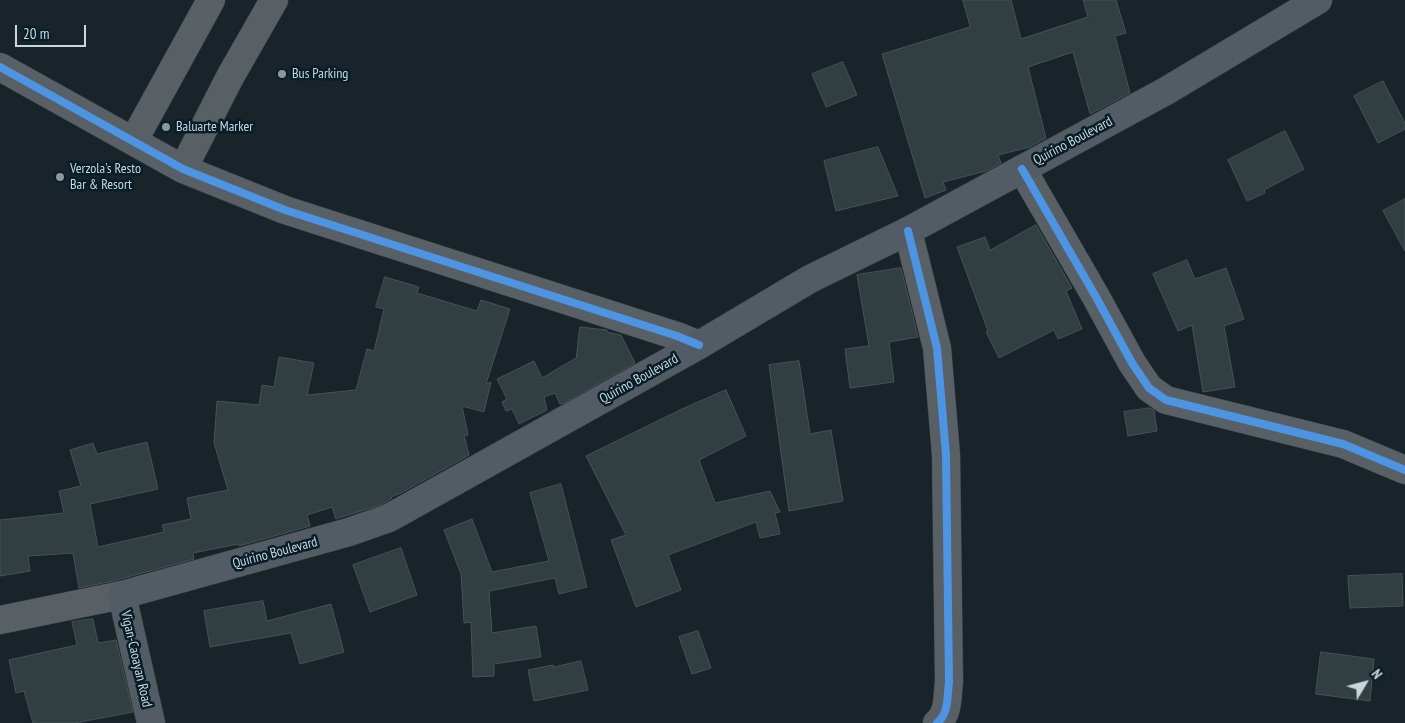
<!DOCTYPE html>
<html>
<head>
<meta charset="utf-8">
<style>
	body { margin:0 }
	#map { position:relative; width:1405px; height:723px; overflow:hidden; background:#18242a; font-family:"PT Sans Narrow",sans-serif }
	canvas { display:block }
	.north { position:absolute; left:1340px; top:658px; width:50px; height:50px; -webkit-text-stroke:4px #071d27; paint-order:stroke; rotate:53deg; font-size:14px; font-weight:700; line-height:20px; text-align:center; color:#c9d6dd }
	.north::after { content:''; display:block; margin:auto; width:18px; height:22px; background:#c9d6dd; clip-path:polygon(50% 0,100% 100%,50% 72%,0 100%) }
	.scale { position:absolute; left:15px; top:25px; width:71px; height:22px; box-sizing:border-box; border:2px solid #c9d6dd; border-top:0; padding-left:6px; font-size:15px; line-height:18px; white-space:nowrap; color:#c9d6dd; -webkit-text-stroke:4px #071d27; paint-order:stroke }
</style>
</head>
<body>
<div id="map">
<canvas width="1405" height="723"></canvas>
<div class="north">N</div>
<div class="scale">20 m</div>
</div>
<script>
const ctx = document.querySelector('canvas').getContext('2d');
ctx.lineJoin = 'round';
function paint(path, color) { ctx.fillStyle = color; ctx.fill(path, 'evenodd'); }
function stroke(path, color, width, dash) { ctx.strokeStyle = color; ctx.lineWidth = width; ctx.lineCap = dash ? 'butt' : 'round'; ctx.setLineDash(dash || []); ctx.stroke(path); }
function label(font, color, halo, rows, align = 'center') {
  ctx.font = font + ' "PT Sans Narrow",sans-serif'; ctx.lineWidth = 5; ctx.setLineDash([]); ctx.textBaseline = 'middle'; ctx.strokeStyle = halo; ctx.fillStyle = color; for (const [text, x, y, turn = 0] of rows) {
    ctx.save(); ctx.translate(x, y); ctx.rotate((+turn || 0) * Math.PI / 180); ctx.textAlign = isNaN(turn) ? turn : align; if (halo) ctx.strokeText(text, 0, 0); ctx.fillText(text, 0, 0); ctx.restore();
  }
}
const building = new Path2D(`
	M963 0H1011L1021 39 1088 17 1083 0H1116L1126 33 1115 36 1130 93 1090 114 1073 52 1028 67 1046 138 1030 147 998 155 1001 163 986 171 943 182 946 190 925 198 882 54 970 27Z
	M843 62 857 95 826 107 812 74Z
	M1383 81 1405 123V129L1378 143 1354 96Z
	M1285 131 1304 169 1264 190 1265 193 1247 201 1228 160Z
	M878 147 898 196 836 211 824 161Z
	M1405 199V251L1383 211Z
	M1036 225 1072 288 1066 291 1082 329 1058 339 1054 330 999 358 986 332 988 331 957 247 985 237 990 250Z
	M1187 260 1195 279 1226 268 1244 319 1224 326 1235 387 1203 392 1192 325 1178 331 1153 274Z
	M901 268 918 337 889 342 894 382 850 388 845 349 869 346 857 275Z
	M385 277 419 287 417 293 477 311 481 300 510 309 486 384 491 382 484 412 462 406 468 435H464L469 455 401 493 391 497 392 498 383 504 336 519 332 507 307 515 310 526 239 546 238 544 193 553 194 559 113 581 79 588 73 553 28 556 30 571 0 576V520L64 513 59 491 81 486 70 450 93 443 97 454 147 442 158 489 90 504 98 547 164 532 162 525 191 519 187 498 228 490 214 443 217 401 259 405 262 385 274 387 279 357 314 363 307 395 356 390 367 349 374 351 384 309 376 307Z
	M580 327 607 330V332L621 335 635 363 564 403 560 404 555 393 544 397 547 410 519 424 512 409 506 411 502 402 507 399 497 379 534 361 542 378 576 358Z
	M799 361 810 434 831 430 843 501 789 511 769 365Z
	M726 390 746 436 699 460 715 503 770 491 780 512 775 513 780 534 760 538 756 522 668 555 681 590 636 607 611 540 626 535 586 456 680 410Z
	M1150 408 1154 410 1157 431 1128 436 1124 412Z
	M561 484 587 587 559 594 555 578 489 591 492 633 536 626 541 657 494 664V676L473 677 471 622 464 623 461 574 444 530 472 519 492 572 549 561 530 493Z
	M401 548 417 595 370 612 353 565Z
	M1402 574 1403 606 1350 608 1348 576Z
	M263 601 267 621 331 604 344 652 300 664 291 633 210 647 204 611Z
	M93 619 98 643 116 640 133 712 75 723H33L24 691 16 693 9 660 77 645 72 622Z
	M698 631 711 668 692 674 679 637Z
	M1321 652 1374 659 1370 701 1316 694Z
	M581 661 588 690 534 701 528 670 553 665V667Z`);
const minor = new Path2D(`
	M0 67 183 169 285 210 677 336 699 345
	M134 140 211 0
	M183 169 230 77 274 0
	M1022 169 1096 297 1132 363 1149 388 1166 400 1343 444 1405 470
	M908 231 937 348 946 455 949 682C947 696 949 714 937 723
	M0 620 122 595`);
const major = new Path2D(`
	M151 723 122 595 349 532 389 518 699 345 810 279 908 231 1166 91 1318 0`);
const cycleway = new Path2D(`
	M0 67 183 169 285 210 677 336 699 345
	M1022 169 1096 297 1132 363 1149 388 1166 400 1343 444 1405 470
	M908 231 937 348 946 455 949 682C947 696 949 714 937 723`);
const markers = [
	[282,74,5,"#8b989e"],
	[166,127,5,"#8b989e"],
	[60,177,5,"#8b989e"]
];
const poiNames = [
	["Bus Parking",292,74],
	["Baluarte Marker",176,127],
	["Verzola's Resto",70,169],
	["Bar & Resort",70,185]
];
const streetNames = [
	["Quirino Boulevard",1073,141,-28],
	["Quirino Boulevard",639,379,-29],
	["Quirino Boulevard",275,553,-15],
	["Vigan-Caoayan Road",136,659,77]
];
paint(building, '#313f42');
stroke(building, '#475255', 1);
stroke(minor, '#384146', 29);
stroke(major, '#384146', 29);
stroke(minor, '#586066', 28);
stroke(major, '#535c64', 28);
stroke(cycleway, '#4d94e3', 8);
for (const [x, y, r, color] of markers) { const dot = new Path2D(); dot.arc(x, y, r, 0, 2 * Math.PI); ctx.fillStyle = color; ctx.fill(dot); stroke(dot, '#071d27', 2); }
label('14px', '#c9d6dd', '#071d27', poiNames, 'left');
label('14px', '#c9d6dd', '#071d27', streetNames);
</script>
</body>
</html>
